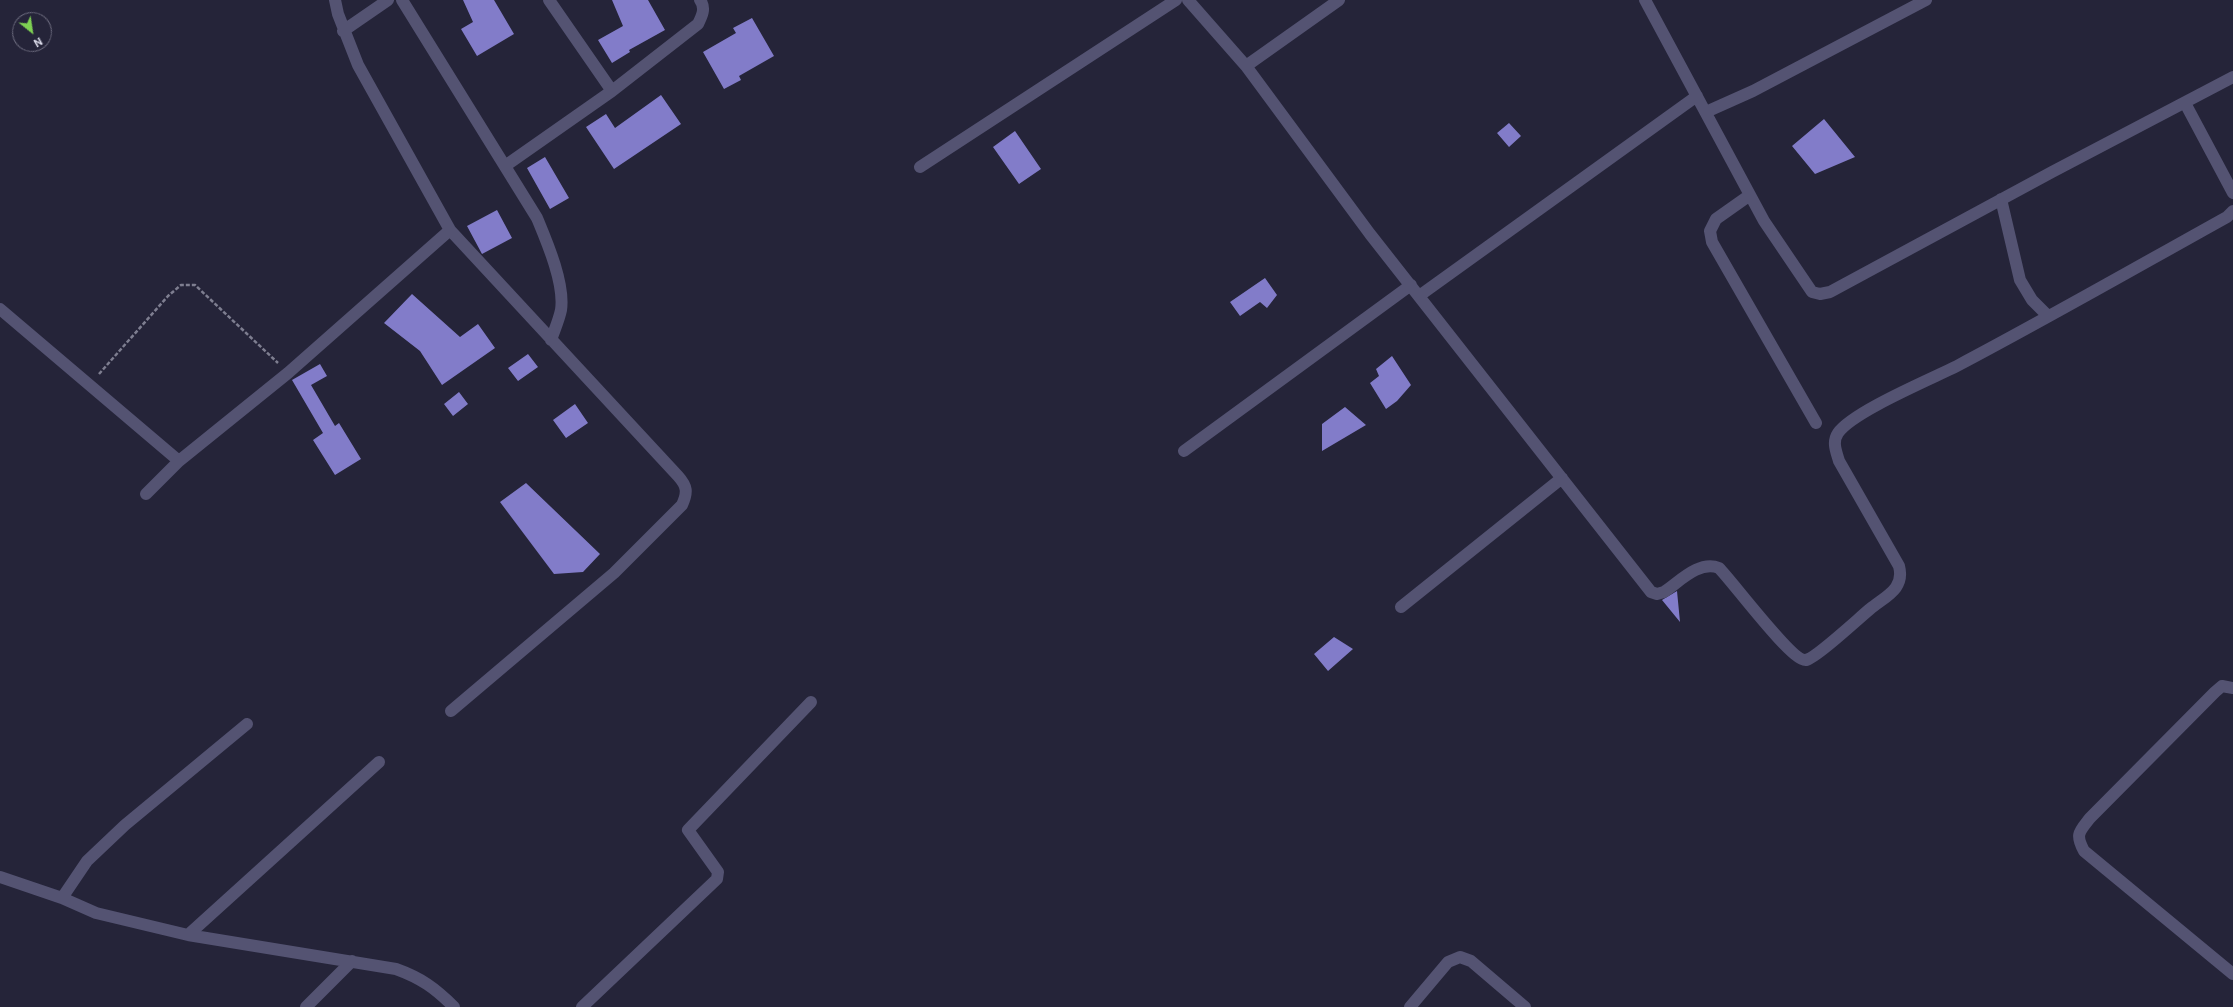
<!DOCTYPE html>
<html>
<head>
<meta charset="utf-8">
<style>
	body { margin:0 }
	#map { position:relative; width:2233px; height:1007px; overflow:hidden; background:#252439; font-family:Roboto,sans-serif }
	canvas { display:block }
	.north { position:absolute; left:12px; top:12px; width:40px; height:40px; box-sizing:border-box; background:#252439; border:1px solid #6d6c7f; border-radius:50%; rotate:150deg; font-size:11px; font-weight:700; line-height:16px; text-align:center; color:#d9d9e8 }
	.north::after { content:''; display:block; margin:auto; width:14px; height:18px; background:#7ed053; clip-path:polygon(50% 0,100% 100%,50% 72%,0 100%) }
</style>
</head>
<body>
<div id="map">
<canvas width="2233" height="1007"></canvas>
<div class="north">N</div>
</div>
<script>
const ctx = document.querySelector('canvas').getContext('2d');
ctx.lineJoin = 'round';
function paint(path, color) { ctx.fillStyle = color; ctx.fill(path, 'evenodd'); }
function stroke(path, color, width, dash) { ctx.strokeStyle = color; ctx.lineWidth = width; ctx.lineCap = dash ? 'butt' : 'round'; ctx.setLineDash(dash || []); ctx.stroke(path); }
const building = new Path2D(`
	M463 0H494L514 34 477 56 461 29 473 22Z
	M612 0H648L665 30 629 50 630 52 612 63 598 40 623 26Z
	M752 18 774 56 739 76 741 80 724 89 703 52 736 33 733 28Z
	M661 95 681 124 614 169 586 127 606 114 615 128Z
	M1824 119 1855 157 1815 174 1792 146Z
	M1509 123 1521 136 1509 147 1497 133Z
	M1015 131 1041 169 1019 184 993 147Z
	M545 157 569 198 550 209 527 168Z
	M497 210 512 238 482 254 467 226Z
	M1265 278 1277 295 1267 308 1260 302 1240 316 1230 302Z
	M412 294 460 337 478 324 495 348 442 385 420 351 384 323Z
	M528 354 538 367 518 381 508 368Z
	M1392 356 1411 385 1397 401 1386 409 1370 383 1379 376 1376 369Z
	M320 364 327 376 311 385 335 426 339 423 361 459 335 475 313 440 323 433 292 380Z
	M459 392 468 404 453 416 444 404Z
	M575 404 588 423 566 438 553 420Z
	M1345 407 1366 425 1322 451V424Z
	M526 483 600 554 583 572 554 574 500 502Z
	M1677 591 1680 622 1662 600Z
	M1334 637 1353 649 1328 671 1314 654Z`);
const path = new Path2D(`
	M99 374 168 296 181 285H195L278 363`);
const street = new Path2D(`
	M335 0 338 14 358 65 450 230 678 476C687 486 688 492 682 505L614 573 451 711
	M402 0 537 218C547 242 565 284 561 310 559 320 554 331 551 340
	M549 0 612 91
	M1188 0 1246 66 1370 234 1651 592 1657 594 1664 592C1679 582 1699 560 1719 568 1733 582 1792 662 1806 660 1816 658 1859 618 1870 609 1886 596 1905 589 1899 566L1839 461C1836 451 1832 442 1838 433 1852 412 1931 379 1957 366 2048 318 2137 267 2227 217L2233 211
	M1645 0 1764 221 1812 292 1820 294 1830 292 2052 172 2233 77
	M343 31 388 0
	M1246 66 1339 0
	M2185 103 2233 193
	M1706 112 1753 91 1926 0
	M505 166 612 91 698 24C702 16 706 8 700 0
	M920 167 1176 0
	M1750 195 1716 219 1710 231 1712 242 1816 423
	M2001 199 2020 280 2032 300 2048 316
	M1419 296 1697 96
	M0 309 179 461
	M1184 451 1411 285
	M146 494 179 461 288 373 450 230
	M1401 607 1562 478
	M2233 688 2222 686 2215 692 2090 818C2079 832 2075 834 2084 851L2233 974
	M0 877 62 898 96 913 188 935 396 969C421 978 435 988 454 1007
	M62 898 87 861 125 825 247 724
	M188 935 379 762
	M306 1007 352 961
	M582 1007 717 879 718 872 688 830 811 702
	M1410 1007 1448 962 1460 957 1471 961 1525 1007`);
paint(building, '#827cc9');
stroke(path, '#7e7e90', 2.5, [4, 2]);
stroke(street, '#545372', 12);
</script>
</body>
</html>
